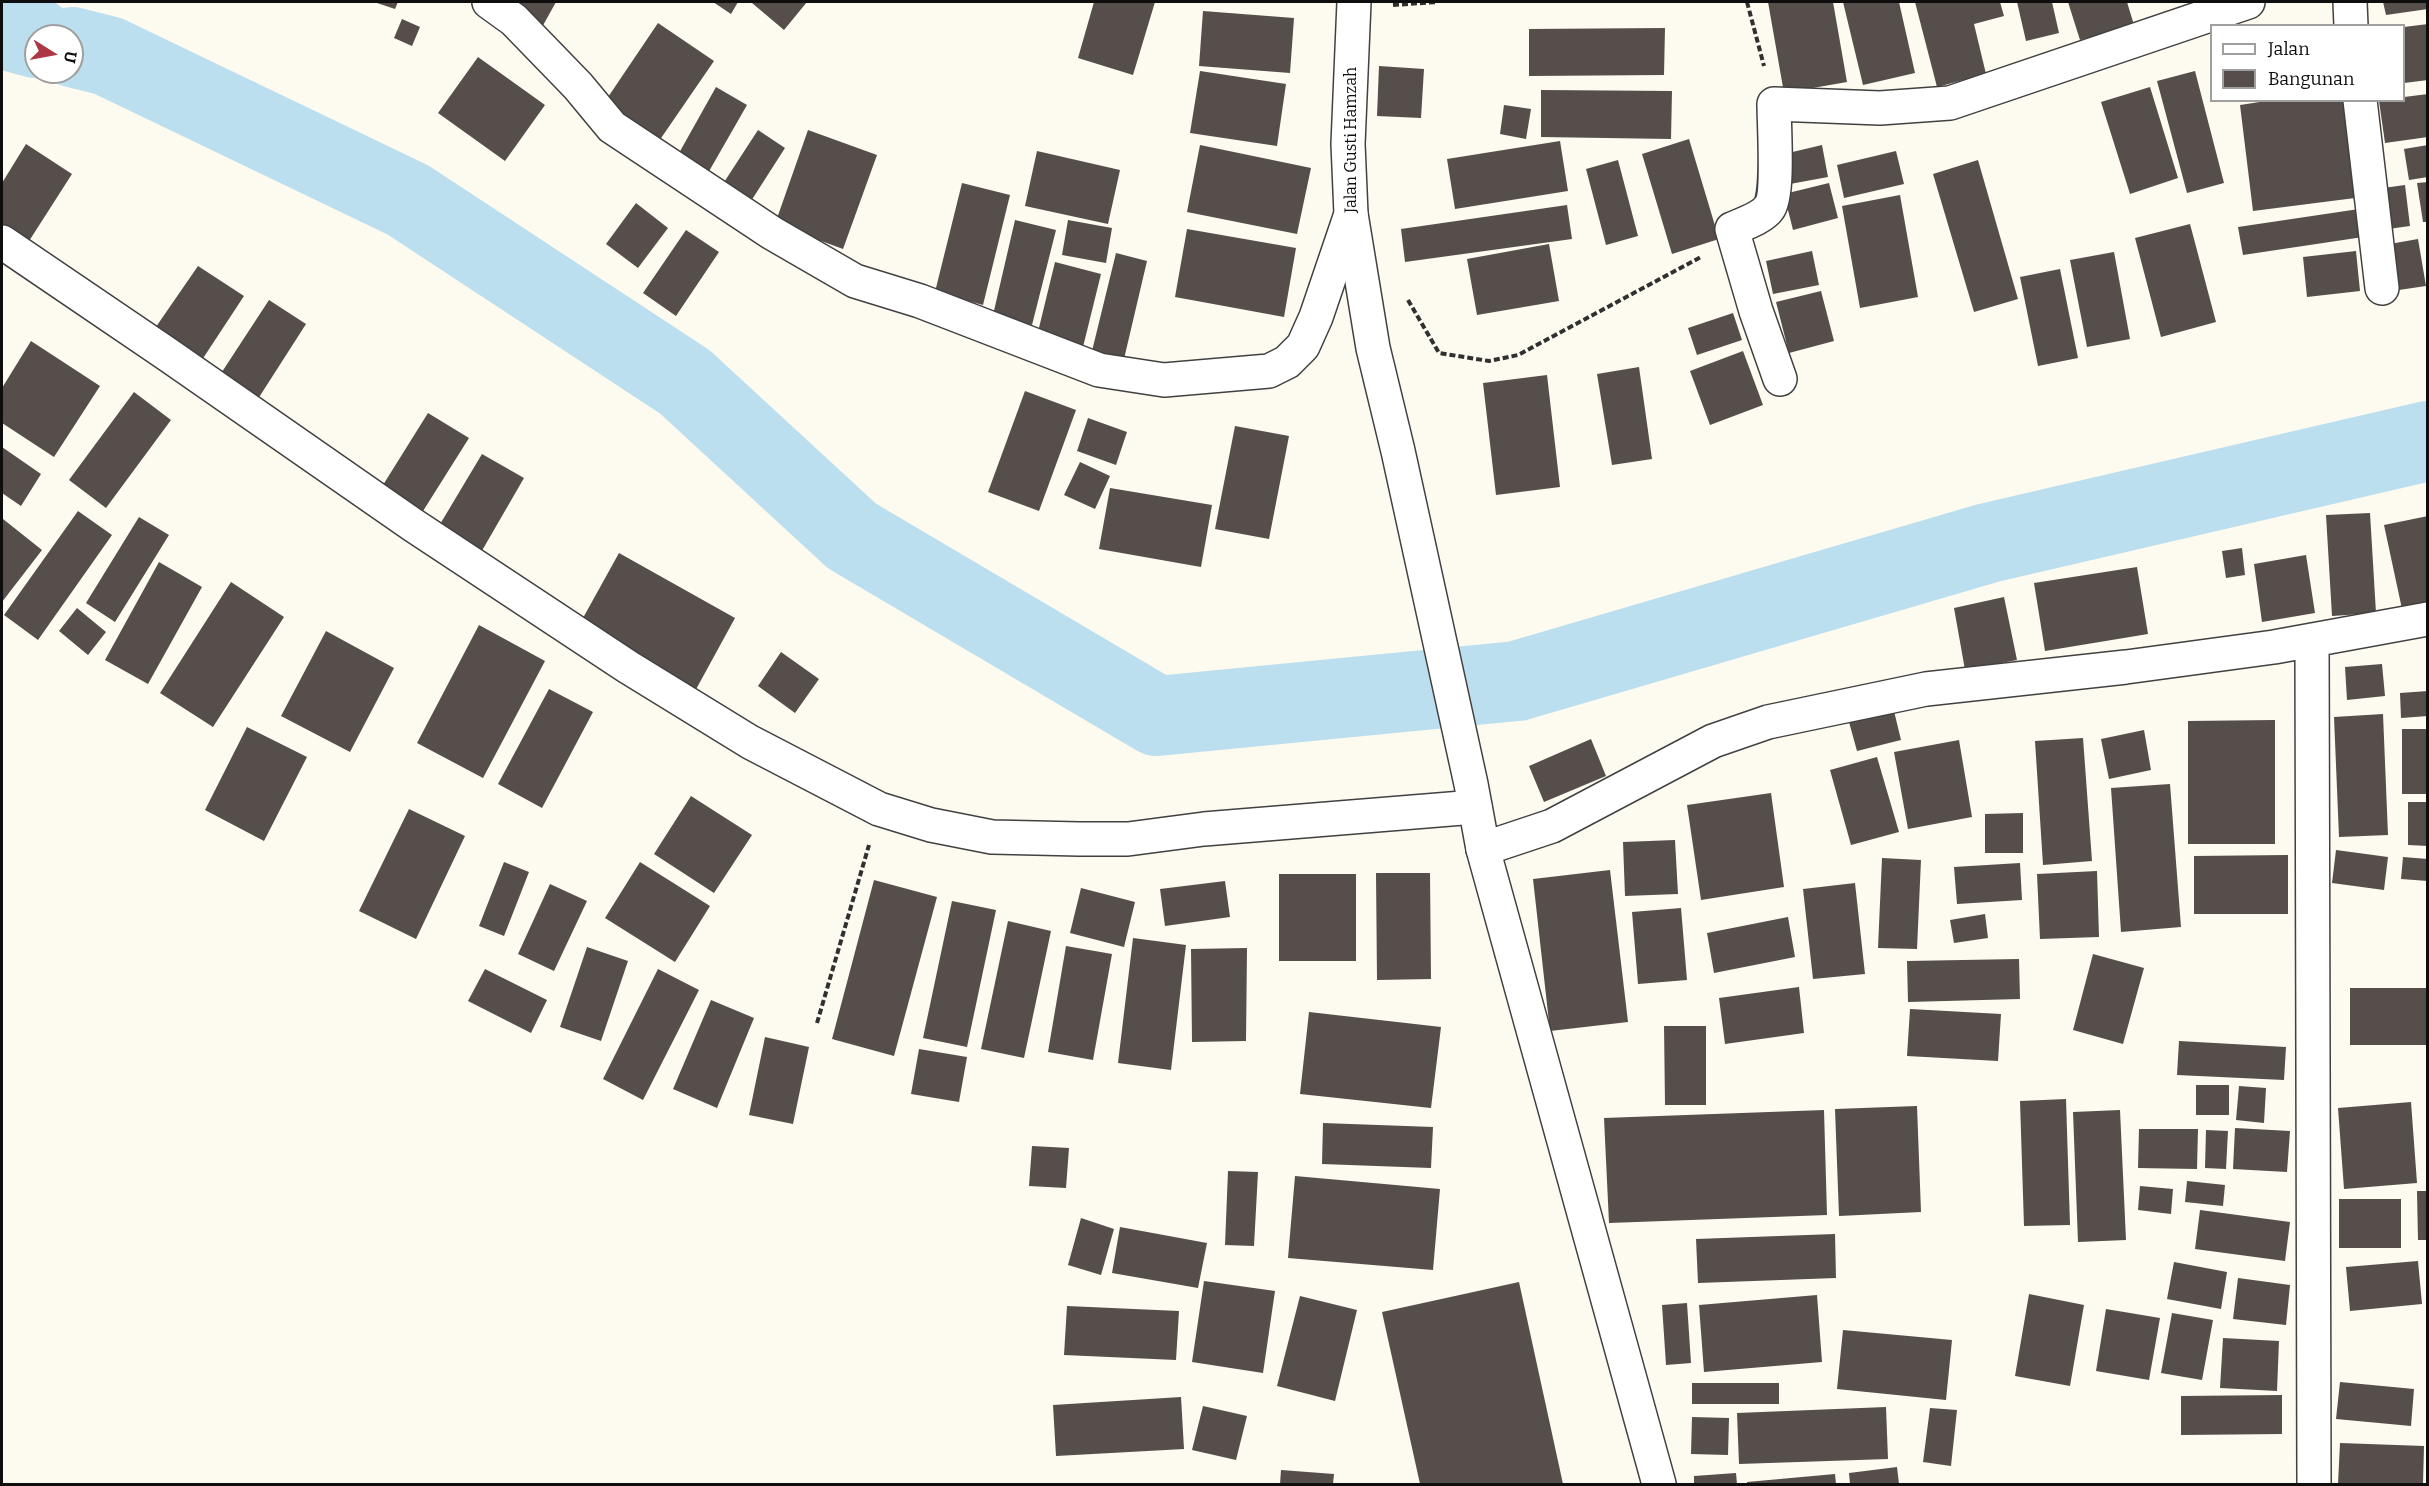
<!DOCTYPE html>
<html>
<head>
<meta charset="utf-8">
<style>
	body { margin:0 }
	#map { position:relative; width:2429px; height:1486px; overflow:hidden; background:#fdfaf0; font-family:Bitter,serif }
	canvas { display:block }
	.frame { position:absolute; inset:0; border:3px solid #0e0e0e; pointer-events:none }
	.legend { position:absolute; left:2210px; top:24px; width:195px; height:78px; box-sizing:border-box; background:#fff; border:2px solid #9f9f9f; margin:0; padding:8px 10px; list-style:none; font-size:18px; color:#0e0e0e }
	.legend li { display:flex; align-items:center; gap:12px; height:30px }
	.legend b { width:30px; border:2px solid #9f9f9f }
	.north { position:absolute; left:24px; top:24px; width:60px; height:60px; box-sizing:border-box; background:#fff; border:2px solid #9f9f9f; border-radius:50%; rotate:101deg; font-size:16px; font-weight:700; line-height:24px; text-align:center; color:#0e0e0e }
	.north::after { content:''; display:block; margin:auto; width:21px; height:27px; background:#ad3744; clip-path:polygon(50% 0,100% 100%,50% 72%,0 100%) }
</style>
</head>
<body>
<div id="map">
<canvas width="2429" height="1486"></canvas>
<div class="frame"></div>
<ul class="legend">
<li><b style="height:8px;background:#fff"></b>Jalan</li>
<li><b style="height:16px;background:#554e4b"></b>Bangunan</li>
</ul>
<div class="north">U</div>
</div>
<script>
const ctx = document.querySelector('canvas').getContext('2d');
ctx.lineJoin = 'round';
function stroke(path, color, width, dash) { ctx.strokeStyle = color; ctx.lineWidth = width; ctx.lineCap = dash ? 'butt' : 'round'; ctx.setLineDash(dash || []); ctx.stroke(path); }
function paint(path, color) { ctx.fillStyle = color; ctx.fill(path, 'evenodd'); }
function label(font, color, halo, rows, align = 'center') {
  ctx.font = font + ' Bitter,serif'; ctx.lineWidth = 6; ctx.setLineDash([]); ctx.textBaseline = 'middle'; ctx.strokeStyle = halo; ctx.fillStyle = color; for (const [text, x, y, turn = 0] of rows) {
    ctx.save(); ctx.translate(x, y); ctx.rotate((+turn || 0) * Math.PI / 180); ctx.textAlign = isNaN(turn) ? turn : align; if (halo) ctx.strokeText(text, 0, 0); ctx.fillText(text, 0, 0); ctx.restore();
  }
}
const river = new Path2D(`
	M2 29 36 38
	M72 47 108 56 408 200 685 382 852 536 1157 716 1517 681 1988 543 2428 441`);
const building = new Path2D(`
	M374 2H398L395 9Z
	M518 2H556L541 29 512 13Z
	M713 2H738L731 14Z
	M754 2H807L784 30 752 3Z
	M1094 2H1155L1133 75 1078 58Z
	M1768 2H1833L1847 82 1784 93Z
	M1843 2H1899L1915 73 1863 85Z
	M1915 2H2000L2004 16 1974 24 1986 74 1937 87Z
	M2017 2H2052L2059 33 2026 41Z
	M2068 2H2127L2134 25 2080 40Z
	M2383 2H2428V9L2386 15Z
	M1203 11 1294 18 1290 73 1199 66Z
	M402 19 420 27 412 46 394 38Z
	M658 23 714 61 657 144 602 106Z
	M2428 24V80L2404 83V27Z
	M1665 28 1664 75 1529 76V29Z
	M478 57 545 105 505 161 438 113Z
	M1379 66 1424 69 1421 118 1377 116Z
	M1200 71 1286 84 1277 146 1190 133Z
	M2195 71 2224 183 2187 193 2157 81Z
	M716 87 747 105 704 180 674 162Z
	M2150 87 2178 178 2130 194 2101 102Z
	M1541 90 1672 91 1671 139 1541 137Z
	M2428 94V137L2385 143 2379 101 2404 100V97Z
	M2273 100H2343L2355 198 2253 211 2240 105Z
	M1504 105 1531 109 1526 139 1500 134Z
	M758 130 785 148 744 212 717 193Z
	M808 130 877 155 843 249 775 224Z
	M1689 139 1719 239 1672 254 1642 154Z
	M1560 141 1568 191 1455 209 1447 159Z
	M26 144 72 174 22 252 2 239V183Z
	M1200 145 1311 168 1297 234 1187 212Z
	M1822 145 1828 177 1790 184 1784 154Z
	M2428 145V177L2409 180 2404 149Z
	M1037 151 1120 170 1108 224 1025 206Z
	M1896 151 1904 184 1844 198 1837 165Z
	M1618 160 1638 236 1606 245 1586 169Z
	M1978 160 2018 299 1974 312 1933 174Z
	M2428 182V222H2423L2417 183Z
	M962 183 1010 195 983 305 935 292Z
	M1829 183 1838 218 1793 230 1784 194Z
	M2405 185 2410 226 2381 230 2376 189Z
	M1900 195 1918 297 1860 308 1842 206Z
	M636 203 668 228 638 268 606 244Z
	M1567 205 1572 239 1405 262 1401 229Z
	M2359 209 2363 237 2243 255 2238 227Z
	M1015 220 1056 230 1032 325 993 315Z
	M1068 220 1112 228 1106 263 1062 255Z
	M2190 224 2216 322 2161 337 2135 238Z
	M1187 229 1296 248 1284 317 1175 297Z
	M686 230 719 252 676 316 643 293Z
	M2418 239 2426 286 2392 291 2384 245Z
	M1549 244 1559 301 1477 315 1467 259Z
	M1812 251 1819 285 1773 294 1766 261Z
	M2356 251 2360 291 2307 297 2303 257Z
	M2114 252 2130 339 2087 347 2070 260Z
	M1116 253 1147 261 1124 359 1092 351Z
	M1055 262 1101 274 1083 347 1037 336Z
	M198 266 244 296 196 369 149 337Z
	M2060 269 2078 358 2038 366 2020 277Z
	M1821 291 1834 341 1789 353 1776 302Z
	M269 300 306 324 256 402 218 378Z
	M1733 313 1742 340 1697 355 1688 328Z
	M31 341 100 386 54 457 2 423V388Z
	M1743 351 1763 405 1710 425 1690 371Z
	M1639 367 1652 459 1612 465 1597 374Z
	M1547 375 1560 487 1496 495 1483 383Z
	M1025 391 1076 410 1039 511 988 492Z
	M134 392 171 420 106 508 69 480Z
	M428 413 469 438 418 519 378 493Z
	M1088 418 1127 432 1116 465 1077 451Z
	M1235 426 1289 436 1269 539 1215 529Z
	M2 447 41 474 21 506 2 493Z
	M482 454 524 478 476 561 433 536Z
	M1080 462 1110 476 1095 509 1064 495Z
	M1110 488 1212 505 1201 567 1099 549Z
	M78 511 112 535 38 640 4 615Z
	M2370 513 2376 613 2332 616 2326 515Z
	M2428 516V604L2402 609 2384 525Z
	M139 517 169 535 115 622 86 603Z
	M3 519 42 550 2 602V522Z
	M2242 548 2245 575 2226 578 2222 551Z
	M619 553 735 618 694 693 578 627Z
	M2306 555 2315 613 2262 622 2254 564Z
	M159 562 202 587 148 684 105 660Z
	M2137 567 2148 634 2045 651 2034 583Z
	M231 582 284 617 213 727 160 693Z
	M2004 597 2017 660 1965 670 1954 608Z
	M77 608 106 632 88 655 59 631Z
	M479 625 545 661 483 778 417 743Z
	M326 631 394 668 350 752 281 716Z
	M781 652 819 679 795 713 758 686Z
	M2382 664 2385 696 2347 700 2345 667Z
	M549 689 593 712 542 808 498 784Z
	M2428 691V716L2401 718 2400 693Z
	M1894 711 1901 740 1857 751 1849 722Z
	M2383 714 2388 835 2339 837 2334 717Z
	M2275 720V844H2188V721Z
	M247 727 307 757 264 841 205 810Z
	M2402 729H2428V794H2402Z
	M2144 730 2151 770 2109 779 2101 739Z
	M2083 738 2092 861 2043 865 2035 741Z
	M1591 739 1606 776 1544 802 1529 766Z
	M1959 740 1972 817 1908 829 1894 752Z
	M1877 757 1899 832 1851 845 1830 770Z
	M2170 784 2181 927 2121 932 2111 788Z
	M1771 793 1784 887 1701 900 1687 805Z
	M691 796 752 835 714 893 654 854Z
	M2408 802H2428V846L2408 845Z
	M409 809 465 836 416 939 359 911Z
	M2023 813V853H1985V814Z
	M1675 840 1678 894 1625 896 1623 842Z
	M2336 850 2388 857 2384 890 2332 883Z
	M2288 855V914H2194V856Z
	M2403 857 2428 859V881L2401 879Z
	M1882 858 1921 860 1917 949 1878 948Z
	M504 862 529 872 504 936 479 926Z
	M640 862 710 906 675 962 605 918Z
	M2020 863 2022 900 1957 904 1954 867Z
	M1610 870 1628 1022 1550 1031 1533 879Z
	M2097 871 2099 937 2040 939 2037 874Z
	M1376 873H1430L1431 979 1377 980Z
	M1279 874H1356V961H1279Z
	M874 880 937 897 894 1056 832 1039Z
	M1225 881 1230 917 1165 926 1160 889Z
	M1855 883 1865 974 1813 979 1803 889Z
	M550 884 587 901 554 971 518 954Z
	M1081 888 1135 902 1124 947 1070 933Z
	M952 901 996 910 967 1047 923 1038Z
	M1681 908 1687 980 1638 984 1632 912Z
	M1985 914 1988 938 1954 943 1950 920Z
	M1788 917 1795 957 1714 973 1707 933Z
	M1008 921 1051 931 1024 1058 981 1049Z
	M1133 938 1186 945 1171 1070 1118 1063Z
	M1066 946 1112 954 1093 1060 1048 1052Z
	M587 947 628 961 601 1041 560 1027Z
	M1247 948 1246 1041 1192 1042 1191 949Z
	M2093 954 2144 968 2123 1044 2073 1030Z
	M2019 959 2020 999 1908 1002 1907 961Z
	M485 969 547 1000 531 1033 468 1001Z
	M658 969 699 990 643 1100 603 1079Z
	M1799 987 1804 1033 1725 1044 1719 998Z
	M2350 988H2428V1045H2350Z
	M711 1000 754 1018 717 1108 673 1089Z
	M1910 1009 2001 1014 1998 1061 1907 1056Z
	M1309 1012 1441 1027 1431 1108 1300 1094Z
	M1664 1026H1706V1105H1665Z
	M765 1037 809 1047 793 1124 749 1115Z
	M2179 1041 2286 1047 2284 1080 2177 1075Z
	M919 1049 967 1057 959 1102 911 1094Z
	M2196 1085H2229V1115H2196Z
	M2239 1086 2266 1088 2264 1123 2236 1120Z
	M2066 1099 2070 1225 2024 1226 2020 1101Z
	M2411 1102 2417 1183 2344 1189 2338 1108Z
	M1917 1106 1921 1212 1839 1216 1835 1109Z
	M1824 1110 1827 1215 1609 1223 1604 1118Z
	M2120 1110 2126 1240 2078 1242 2073 1112Z
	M1323 1123 1433 1127 1431 1168 1322 1164Z
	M2235 1128 2290 1131 2287 1172 2233 1169Z
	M2139 1129H2198L2197 1169 2138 1168Z
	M2206 1130 2228 1131 2226 1169 2205 1168Z
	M1032 1146 1069 1148 1066 1188 1029 1186Z
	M1228 1171 1258 1172 1254 1246 1225 1245Z
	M1295 1176 1440 1189 1433 1270 1288 1258Z
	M2187 1181 2225 1185 2223 1206 2185 1202Z
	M2140 1186 2173 1189 2171 1214 2138 1210Z
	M2417 1191H2428V1240H2418Z
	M2339 1199H2401V1248H2339Z
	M2200 1210 2290 1222 2285 1261 2195 1249Z
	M1081 1218 1114 1229 1101 1275 1068 1265Z
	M1120 1227 1207 1243 1198 1288 1112 1273Z
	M1835 1234 1836 1278 1698 1283 1696 1239Z
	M2418 1261 2422 1304 2350 1311 2346 1267Z
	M2174 1262 2227 1272 2221 1309 2167 1299Z
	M2238 1278 2290 1285 2286 1325 2233 1319Z
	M1204 1281 1275 1291 1263 1373 1192 1362Z
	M1519 1282 1563 1484H1420L1382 1312Z
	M2029 1294 2084 1305 2070 1386 2015 1376Z
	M1817 1295 1822 1362 1704 1372 1699 1305Z
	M1300 1296 1357 1310 1335 1401 1277 1386Z
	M1687 1303 1691 1363 1666 1365 1662 1305Z
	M1067 1306 1179 1311 1176 1360 1064 1355Z
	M2106 1309 2160 1318 2149 1380 2096 1371Z
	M2172 1313 2213 1320 2202 1380 2161 1373Z
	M1843 1330 1952 1340 1946 1400 1837 1389Z
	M2223 1338 2279 1341 2277 1391 2220 1388Z
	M2340 1382 2414 1389 2411 1426 2336 1419Z
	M1692 1383H1779V1404H1692Z
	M2282 1395V1434L2181 1435V1396Z
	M1181 1397 1184 1449 1056 1456 1053 1405Z
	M1203 1406 1247 1416 1236 1460 1192 1450Z
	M1886 1407 1888 1459 1739 1464 1737 1413Z
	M1930 1408 1957 1410 1951 1466 1923 1462Z
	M1692 1417 1729 1418 1728 1455 1691 1454Z
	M2340 1443 2424 1446 2423 1484H2338Z
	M1897 1467 1899 1484H1850L1849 1473Z
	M1281 1470 1334 1474 1333 1484H1280Z
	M1736 1473 1737 1484H1694V1476Z
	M1835 1474 1836 1484H1747V1482Z`);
const path = new Path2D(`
	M1747 2 1764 66
	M1393 5 1437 2
	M1408 300 1439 353 1489 361 1518 355 1701 257
	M817 1023 869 845`);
const minor = new Path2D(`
	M489 2 514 20 578 86 612 127 772 233 855 281 920 301 1099 370 1164 380 1269 371 1287 362 1303 346 1316 317 1351 214
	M2350 2 2351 26
	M2360 100 2382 288
	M2 242 167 354 413 525 628 667 750 742 879 809 931 825 992 837 1079 839H1128L1204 829 1475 807
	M1780 379 1756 311 1732 229C1743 224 1762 218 1769 208 1779 196 1774 124 1774 104L1880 108 1950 103 2248 2
	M2312 640 2314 1484
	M1483 849 1552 826 1713 741 1768 722 1926 689 2126 667 2274 647 2428 619`);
const tertiary = new Path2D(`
	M1354 2 1348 144 1351 214 1373 348 1398 451 1471 784 1483 849 1659 1484`);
const streetNames = [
	["Jalan Gusti Hamzah",1352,140,-90]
];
stroke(river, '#bbdfee', 80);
paint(building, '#554e4b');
stroke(minor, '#414141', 36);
stroke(tertiary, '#414141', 36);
stroke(path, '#303030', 4, [6, 3]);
stroke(minor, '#fff', 33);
stroke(tertiary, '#fff', 33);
label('16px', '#0e0e0e', '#fff', streetNames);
</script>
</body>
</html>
